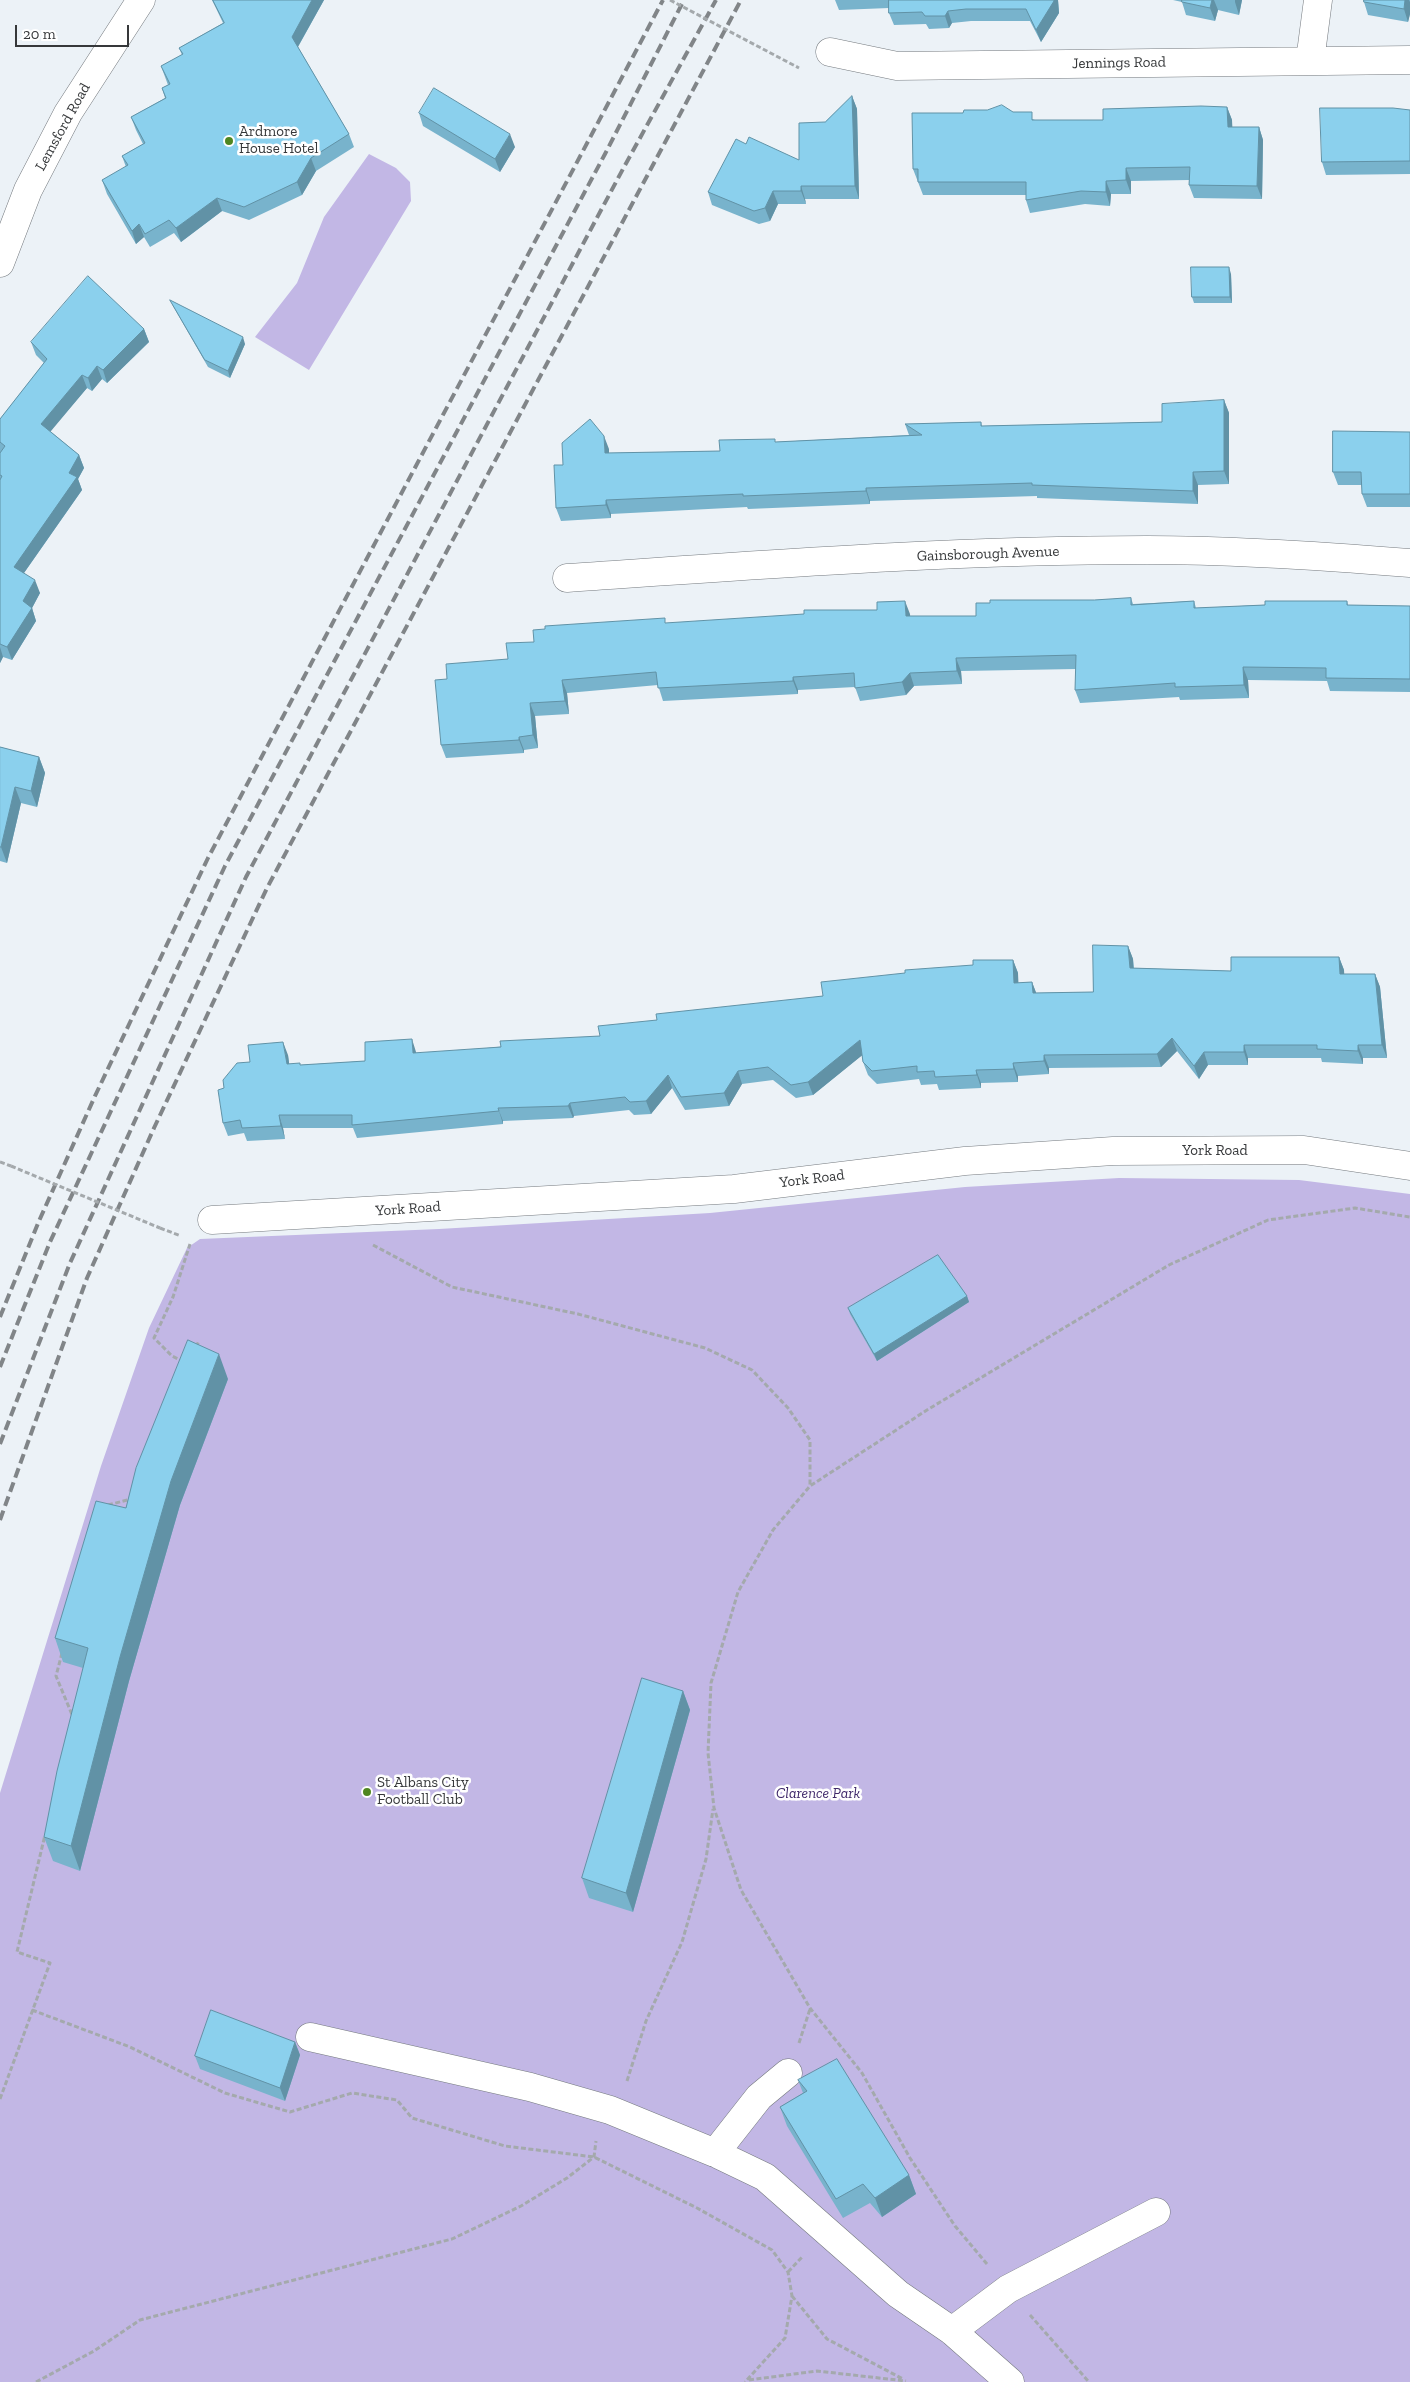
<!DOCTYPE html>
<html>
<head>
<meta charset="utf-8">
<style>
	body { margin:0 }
	#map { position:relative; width:1410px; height:2382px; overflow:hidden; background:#ecf2f7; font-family:"Zilla Slab",serif }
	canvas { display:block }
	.scale { position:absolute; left:15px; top:25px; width:114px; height:22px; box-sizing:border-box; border:2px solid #36383a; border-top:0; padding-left:6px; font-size:15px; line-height:18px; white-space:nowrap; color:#36383a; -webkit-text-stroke:4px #fff; paint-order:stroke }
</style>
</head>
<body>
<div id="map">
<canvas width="1410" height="2382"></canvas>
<div class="scale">20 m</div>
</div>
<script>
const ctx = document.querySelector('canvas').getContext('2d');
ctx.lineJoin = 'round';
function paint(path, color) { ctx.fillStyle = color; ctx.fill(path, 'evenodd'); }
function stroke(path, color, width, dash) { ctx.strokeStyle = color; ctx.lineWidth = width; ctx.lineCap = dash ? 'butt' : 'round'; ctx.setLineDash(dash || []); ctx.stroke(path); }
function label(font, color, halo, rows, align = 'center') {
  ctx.font = font + ' "Zilla Slab",serif'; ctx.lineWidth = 5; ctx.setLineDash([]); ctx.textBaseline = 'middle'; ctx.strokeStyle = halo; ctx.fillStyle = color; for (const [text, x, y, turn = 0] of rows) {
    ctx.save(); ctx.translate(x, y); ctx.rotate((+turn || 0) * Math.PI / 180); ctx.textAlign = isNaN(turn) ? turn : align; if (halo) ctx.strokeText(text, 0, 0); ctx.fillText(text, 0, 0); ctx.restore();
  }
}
const green = new Path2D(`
	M369 154 396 168 410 182 411 201 309 370 255 337 297 283 324 217Z
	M1119 1178 1299 1180 1410 1194V2382H0V1793L101 1466 149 1328 187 1248 200 1239 439 1229 710 1213 965 1187Z`);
const path = new Path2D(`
	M0 1162 11 1166
	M160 1228 181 1236
	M373 1245 452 1287 578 1314 705 1348 752 1370 788 1408 810 1440V1486
	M196 1347 199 1341
	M184 1362 172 1356 154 1338 173 1297 190 1244
	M108 1505 131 1499
	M62 1653 56 1676 73 1717
	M32 2010 130 2047 225 2093 290 2112 352 2093 397 2100 412 2118 505 2146 594 2157 697 2208 772 2250 788 2272 792 2296 785 2338 745 2382
	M799 2043 810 2009
	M627 2081 646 2021 682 1942 706 1859 713 1809
	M0 2099 50 1963 17 1952 45 1835
	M987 2264 955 2226 910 2158 862 2073 810 2008 741 1890 714 1808 708 1753 711 1683 738 1592 773 1530 810 1486 927 1410 1169 1265 1268 1220 1355 1208 1410 1217
	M788 2272 803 2256
	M792 2296 827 2339 903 2379
	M1030 2315 1089 2382
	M749 2380 817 2371 906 2381
	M36 2382 94 2351 140 2320 452 2239 521 2206 567 2178 594 2157 596 2141`);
const minor = new Path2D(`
	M830 52 897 66 1410 60
	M1310 61 1318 0
	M0 263 28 190 68 113 141 0
	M567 578C760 565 953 550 1147 550 1235 550 1322 556 1410 563
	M212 1220 734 1189 965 1161 1113 1151 1304 1150 1410 1166
	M310 2037 530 2087 610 2110 715 2153 765 2177 898 2294 952 2331 1010 2382
	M715 2153 759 2097 788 2073
	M952 2331 1008 2289 1156 2212`);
const rail = new Path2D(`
	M0 1317 39 1221 95 1096 208 858 663 0
	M0 1367 50 1242 225 866 605 154 684 0
	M0 1444 70 1263 246 877 624 167 716 0
	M0 1520 87 1278 154 1128 267 888 741 0`);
const pathBridge = new Path2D(`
	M670 0 799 68
	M11 1166 160 1228`);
const wall = new Path2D(`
	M212 0H324L298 47 349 134 354 147 316 171 302 195 249 220 222 211 181 242 174 233 150 247 144 237 136 244 107 194 102 180 126 167 122 156 143 144 136 130 131 117 165 98 162 88 168 85 161 66 182 55 179 48 223 23Z
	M835 0H1058L1059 13 1041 42 1030 21H971L952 23 949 28 929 29 926 24 894 25 889 13V8L839 10Z
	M1173 0H1242L1239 15 1218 10 1215 21 1186 15 1182 2Z
	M1364 0H1410V14L1408 22 1368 15 1364 2Z
	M852 96 857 109 859 199H805L806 204H778L770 221 759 224 712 205 708 192 746 144 799 160 825 122Z
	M1227 107 1232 120V127H1259L1263 140 1262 199 1194 198 1189 185V180L1131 181V194H1111L1110 206 1085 204 1030 213 1026 200V195H923L913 169 963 113 1013 112 1035 120H1103Z
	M1410 110V174L1326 175 1322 162Z
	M419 113 515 147 500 172 423 126Z
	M1231 274 1232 303H1194L1192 297Z
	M170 300 245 344 230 378 208 367 173 306Z
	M144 329 149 342 107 383 102 379 92 391 87 388 50 431 79 455 84 468 78 479 82 490 24 573 40 593 32 608 36 621 12 660 3 657 0 663V453L1 452H0V419L44 363 36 355 31 342Z
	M1224 400 1229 413V484L1198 485V504L1037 498V496L870 501V504L748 509 747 507 611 514V518L561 521 556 508 563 465 609 449V453L720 451 776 442 909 435 905 424 981 422 982 426 1162 422Z
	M1410 432V507H1367L1362 494V485H1338L1333 472Z
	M1131 598 1133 604 1194 601 1196 608 1347 601 1348 605 1410 606V692L1330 691 1327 681 1248 680 1249 698 1180 700 1179 697 1080 703 1075 690 1076 669 961 671 962 684 914 686 906 695 860 701 855 687 798 690V694L663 701 658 685 567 693 569 714 535 716 538 748 524 750V753L446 758 441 745 447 679 508 659 534 642 667 623 910 614V616H976L1094 600Z
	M0 747 39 757 45 773 37 807 21 803 7 863 0 861Z
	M1128 946 1133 959 1134 968 1231 971 1339 957 1344 970V974H1375L1380 987 1387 1058H1363V1064L1322 1062 1321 1058H1248V1065H1208L1199 1079 1177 1051 1161 1067 1049 1068V1074L1018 1076V1082L981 1083V1088L939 1090 937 1084 921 1085 919 1079 877 1084 868 1075 863 1062 862 1055 813 1095 796 1098 773 1080 742 1084 729 1106 685 1110 672 1088 651 1114 634 1115 629 1110 574 1116 573 1118 503 1121V1124L357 1138 353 1128H283L285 1139 247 1141 244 1133 228 1136 223 1123 224 1088 250 1062 288 1055 289 1064 301 1065 365 1061 600 1036 657 1020 823 996 973 965 1013 960 1018 973V983L1032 982 1036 993 1093 992Z
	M967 1296 969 1302 877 1361 850 1314 848 1308Z
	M228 1379 180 1505 129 1681 80 1871 53 1861 44 1837 83 1668 63 1662 55 1638 126 1508Z
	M683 1691 690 1710 633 1912 589 1898 582 1878Z
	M295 2042 300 2055 285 2101 200 2069 195 2056Z
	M798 2080 909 2175 916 2194 882 2217 870 2203 843 2218 787 2126 780 2107 803 2093Z`);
const shadedWall = new Path2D(`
	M312 0H324L296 50 292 37Z
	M1054 0H1058L1059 13 1041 42 1036 30Z
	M1212 0H1214L1218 10 1215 21 1210 8Z
	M1235 0H1242L1239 15 1235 2Z
	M1405 0H1409L1410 2V14L1408 22 1404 9Z
	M948 11 952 23 949 28 945 16Z
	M852 96 857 109 859 199 855 186Z
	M1227 107 1232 120 1233 140 1228 127Z
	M1259 127 1263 140 1262 199 1257 186Z
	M510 134 515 147 500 172 495 159Z
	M311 158 316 171 302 195 297 182Z
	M1126 168 1131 181V194L1126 180Z
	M1106 181 1111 194 1110 206 1106 192Z
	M801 186 805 199 806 204 801 191Z
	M773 191 778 204 770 221 765 208Z
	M217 198 222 211 181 242 176 228Z
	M139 224 144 237 136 244 132 231Z
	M1229 267 1231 274 1232 303 1230 297Z
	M144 329 149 342 107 383 103 370Z
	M243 337 245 344 230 378 228 371Z
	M97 366 102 379 92 391 88 378Z
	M82 375 87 388 46 437 41 424Z
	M1224 400 1229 413V484L1224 471Z
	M604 436 609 449V466L605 453Z
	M79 455 84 468 78 479 82 490 19 580 14 567Z
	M1193 472 1198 485V504L1193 491Z
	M866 488 870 501V504L866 491Z
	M606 500 611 514V518L606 505Z
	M35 580 40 593 32 608 36 621 12 660 7 647 23 601Z
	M905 601 910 614 911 629 906 616Z
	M0 647 3 657 0 663Z
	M956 658 961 671 962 684 957 671Z
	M1243 667 1248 680 1249 698 1244 685Z
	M910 673 914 686 906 695 902 682Z
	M793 677 798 690V694L793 681Z
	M562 680 567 693 569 714 565 701Z
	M530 703 535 716 538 748 533 735Z
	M519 737 524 750V753L519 740Z
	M39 757 45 773 37 807 31 791Z
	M15 787 21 803 7 863 1 847Z
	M1128 946 1133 959 1134 981 1130 968Z
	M1339 957 1344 970 1345 987 1340 974Z
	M1013 960 1018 973 1019 996 1014 983Z
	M1375 974 1380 987 1387 1058 1382 1045Z
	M1032 982 1037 995 1033 993Z
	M1172 1038 1177 1051 1161 1067 1157 1054Z
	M412 1039 416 1052 418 1066 413 1053Z
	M860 1040 865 1053 813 1095 808 1082Z
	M283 1042 288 1055 291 1077 287 1064Z
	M1244 1045 1248 1058V1065L1244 1052Z
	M1358 1045 1363 1058V1064L1358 1051Z
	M1204 1052 1208 1065 1199 1079 1194 1066Z
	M1044 1055 1049 1068V1074L1044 1061Z
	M1013 1063 1018 1076V1082L1014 1069Z
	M976 1070 981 1083V1088L977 1075Z
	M738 1071 742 1084 729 1106 724 1093Z
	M668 1075 672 1088 651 1114 646 1101Z
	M570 1103 574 1116 573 1118 568 1106Z
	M498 1108 503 1121V1124L499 1111Z
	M279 1115 283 1128 285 1139 281 1126Z
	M967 1296 969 1302 877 1361 874 1354Z
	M219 1354 228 1379 180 1505 129 1681 80 1871 71 1846 120 1657 171 1481Z
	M683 1691 690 1710 633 1912 626 1893Z
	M295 2042 300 2055 285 2101 280 2088Z
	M909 2175 916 2194 882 2217 875 2198Z`);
const building = new Path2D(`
	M213 0H312L292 37 349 134 311 158 297 182 244 207 217 198 176 228 169 220 145 234 139 224 132 231 102 180 128 165 122 156 145 143 131 117 166 98 162 88 170 84 161 66 183 54 179 48 224 23Z
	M889 0H1054V1L1036 30 1026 9H966L948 11 945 16H925L922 12 889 13Z
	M1182 0H1212L1210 8 1182 2Z
	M1364 0H1405L1404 9 1364 2Z
	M434 88 510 134 495 159 419 113Z
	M852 96 855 186H801V191H773L765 208 754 211 708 192 736 139 746 144 749 137 799 160V123L825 122Z
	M1002 105 1013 112H1032V120H1103V109L1201 106 1227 107 1228 127H1259L1257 186 1189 185 1190 167 1126 168V180L1106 181V192L1081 191 1026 200V182H918V169H913L912 113H963L964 110H987Z
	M1320 108H1393L1410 110V161L1322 162Z
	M1191 267H1229L1230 297H1192Z
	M88 276 144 329 103 370 97 366 88 378 82 375 41 424 79 455 69 473 77 477 14 567 35 580 23 601 32 608 7 647 0 644V480L2 476 0 475V453L5 446 0 442V419L47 359 31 342Z
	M170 300 243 337 228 371 205 360Z
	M1224 400V471L1193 472V491L1032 485V483L866 488V491L743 496V494L606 500V505L556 508 554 465H563L562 443 590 419 604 436 605 453 720 451 719 440 775 439V442L922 435 905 424 981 422V426L1162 422V404Z
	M1333 431 1410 432V494H1362L1361 472H1333Z
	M1131 598V605L1194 601V608L1265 605V601H1347V605L1410 606V679L1326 678V668L1243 667 1244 685 1175 687V683L1075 690 1076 655 956 658 957 671 910 673 902 682 855 688 854 673 793 677V681L658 688 656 672 562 680 565 701 530 703 533 735 519 737V740L441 745 435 680 447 679 446 664 508 659 506 643 534 642 533 630 545 629V626L665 618V623L804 614V610H877V602L905 601 906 616H976V603H990V600H1094Z
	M0 747 39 757 31 791 15 787 1 847H0Z
	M1093 945 1128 946 1130 968 1231 971V957H1339L1340 974H1375L1382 1045H1358V1051L1317 1049V1045H1244V1052H1204L1194 1066 1172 1038 1157 1054 1044 1055V1061L1013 1063 1014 1069 976 1070 977 1075 935 1077 934 1071 917 1072V1066L872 1071 863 1062 860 1040 808 1082 791 1085 768 1067 738 1071 724 1093 681 1097 668 1075 646 1101 630 1102 625 1097 570 1103 568 1106 498 1108 499 1111 352 1125V1115H279L281 1126 242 1128 240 1120 223 1123 218 1090 224 1088 223 1080 237 1063 250 1062 248 1045 283 1042 287 1064 300 1063V1065L365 1061V1042L412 1039 413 1053 501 1047 500 1041 600 1036 598 1026 657 1020 656 1014 823 996 821 982 905 973V970L973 965V960H1013L1014 983 1032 982 1033 993 1093 992Z
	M938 1255 967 1296 874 1354 848 1308Z
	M188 1340 219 1354 171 1481 120 1657 71 1846 44 1837 57 1771 88 1648 55 1638 96 1501 126 1508 136 1468Z
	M642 1678 683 1691 626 1893 582 1878Z
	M211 2010 295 2042 280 2088 195 2056Z
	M837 2059 909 2175 875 2198 863 2184 836 2199 780 2107 807 2091 798 2080Z`);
const markers = [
	[229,141,5,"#4f8620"],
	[367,1792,5,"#4f8620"]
];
const streetNames = [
	["Jennings Road",1119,63,-1],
	["Lemsford Road",63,127,-61],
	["Gainsborough Avenue",988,554,-2],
	["York Road",1215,1151],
	["York Road",812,1179,-7],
	["York Road",408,1209,-4]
];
const poiNames = [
	["Ardmore",239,132],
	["House Hotel",239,149],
	["St Albans City",377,1783],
	["Football Club",377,1800]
];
const parkNames = [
	["Clarence Park",818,1794]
];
paint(green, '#c2b7e5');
stroke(minor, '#757a7f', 29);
stroke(path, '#a4a9ac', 3, [5, 2.5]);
stroke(minor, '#fff', 28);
stroke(rail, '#818588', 4, [10, 5]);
stroke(pathBridge, '#a4a9ac', 3, [5, 2.5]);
paint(wall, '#78b3cc');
paint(shadedWall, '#6192a6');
paint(building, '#8bd0ed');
stroke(building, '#6192a6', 1);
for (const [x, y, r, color] of markers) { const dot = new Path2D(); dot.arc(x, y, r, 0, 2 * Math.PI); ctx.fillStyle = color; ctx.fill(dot); stroke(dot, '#fff', 2); }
label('15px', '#36383a', '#fff', streetNames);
label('15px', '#36383a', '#fff', poiNames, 'left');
label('italic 15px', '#3e2769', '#fff', parkNames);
</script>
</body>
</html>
